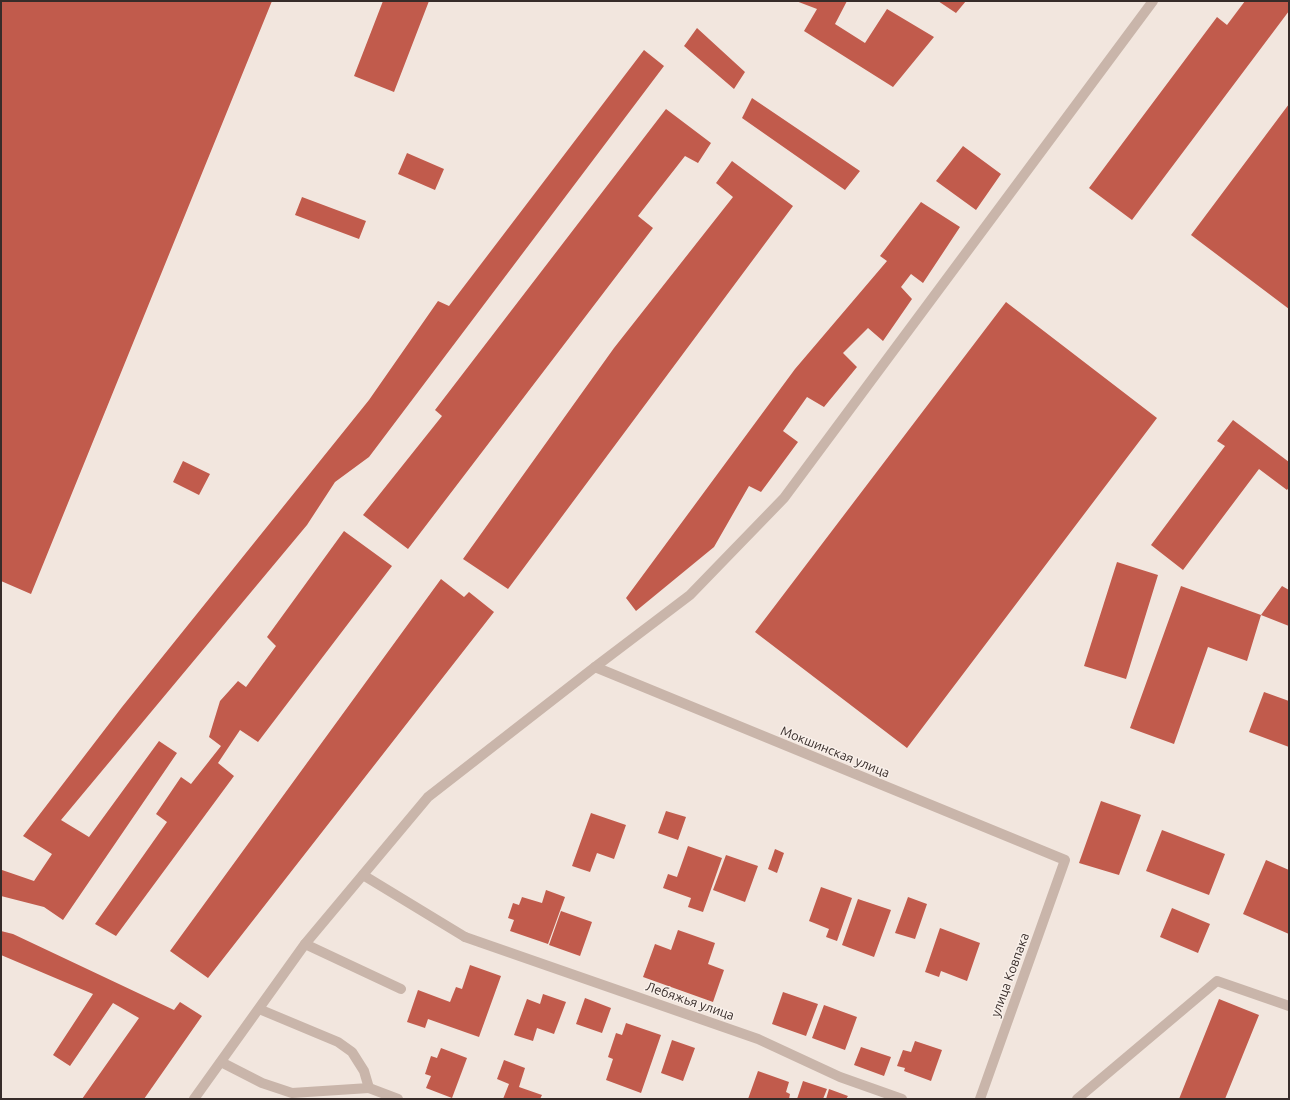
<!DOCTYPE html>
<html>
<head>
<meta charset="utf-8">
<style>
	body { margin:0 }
	#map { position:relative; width:1290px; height:1100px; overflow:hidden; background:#f2e6de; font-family:Ubuntu,sans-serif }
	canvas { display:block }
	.frame { position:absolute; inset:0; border:2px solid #372c29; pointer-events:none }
</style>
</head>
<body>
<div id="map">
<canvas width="1290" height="1100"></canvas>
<div class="frame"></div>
</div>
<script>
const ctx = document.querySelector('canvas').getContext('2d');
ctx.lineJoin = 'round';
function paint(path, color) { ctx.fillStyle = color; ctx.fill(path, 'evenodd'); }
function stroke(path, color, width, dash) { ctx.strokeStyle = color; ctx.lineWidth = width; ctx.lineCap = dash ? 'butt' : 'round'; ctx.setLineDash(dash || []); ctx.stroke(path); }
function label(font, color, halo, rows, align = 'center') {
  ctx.font = font + ' Ubuntu,sans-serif'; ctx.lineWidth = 3; ctx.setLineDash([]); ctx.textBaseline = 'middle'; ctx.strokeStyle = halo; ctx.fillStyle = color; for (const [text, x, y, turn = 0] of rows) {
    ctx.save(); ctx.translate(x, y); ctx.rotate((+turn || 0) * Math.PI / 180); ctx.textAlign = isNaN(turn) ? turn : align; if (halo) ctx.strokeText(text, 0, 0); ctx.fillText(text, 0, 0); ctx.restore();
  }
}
const building = new Path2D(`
	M1 1H272L31 594 1 581Z
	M383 1H429L394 92 354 76Z
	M796 1H847L835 24 865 43 887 9 934 37 893 87 804 31 817 9Z
	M938 1H966L956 13Z
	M1245 1H1289V11L1132 220 1089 188 1217 17 1227 25Z
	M697 28 745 72 734 89 684 46Z
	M644 50 664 66 369 457 335 482 307 525 61 820 89 837 159 741 177 753 63 920 44 907 1 896V873L2 870 34 881 52 854 23 836 122 707 369 400 438 301 449 306Z
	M752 98 860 171 845 190 742 118Z
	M1289 104V309L1191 235Z
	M666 109 711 143 698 163 685 156 638 216 653 228 408 549 363 515 442 416 435 410Z
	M963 146 1001 174 976 210 936 181Z
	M407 153 444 169 435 190 398 174Z
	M732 161 793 206 508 589 463 559 614 348 733 197 716 183Z
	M302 197 366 221 359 239 295 215Z
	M921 202 960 227 923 283 911 274 901 287 912 299 883 341 868 328 843 353 857 367 824 407 807 397 783 431 798 442 761 492 749 486 714 547 636 611 626 598 795 369 887 261 880 256Z
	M1006 302 1157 418 907 748 755 632Z
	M1233 420 1289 462V487L1287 490 1259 469 1183 570 1151 545 1225 446 1217 441Z
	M183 461 210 474 199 495 173 482Z
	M344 531 392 566 258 742 240 730 218 763 234 776 116 936 95 924 167 822 156 814 181 777 191 784 221 746 209 737 220 701 238 681 246 687 276 646 267 637Z
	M1117 562 1158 575 1126 679 1084 666Z
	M441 579 464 597 469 592 494 612 208 978 170 951Z
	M1181 586 1261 615 1282 586 1289 590V626L1261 615 1247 661 1208 647 1174 744 1130 728Z
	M1264 692 1289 701V747L1249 732Z
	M1101 801 1141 815 1119 875 1079 863Z
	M666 811 686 817 678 840 658 833Z
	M591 813 626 825 614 859 597 853 590 872 572 866Z
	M1162 830 1225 854 1209 895 1146 871Z
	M688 846 722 858 703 912 688 907 691 898 663 888 668 874 677 877Z
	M775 849 784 853 777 873 768 869Z
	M726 855 758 866 745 902 713 890Z
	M1266 860 1289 870V934L1243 914Z
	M821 887 852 898 837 941 826 937 829 929 809 921Z
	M546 890 565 897 548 944 510 931 514 920 508 918 513 903 519 905 522 897 542 903Z
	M908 897 927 904 915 939 895 933Z
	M858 899 891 910 874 957 842 945Z
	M1172 908 1210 924 1198 953 1160 937Z
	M561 911 592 922 580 956 549 945Z
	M940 928 980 943 967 981 941 971 939 977 925 972Z
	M678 930 715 943 708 964 724 970 713 1002 643 977 655 944 671 950Z
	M1 931 13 934 174 1010 180 1002 202 1016 144 1099H82L139 1018 113 1003 70 1066 53 1055 93 994 1 955Z
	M470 965 501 976 479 1037 428 1019 425 1028 407 1022 418 990 450 1002 456 987 462 989Z
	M783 992 818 1004 806 1036 772 1024Z
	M543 994 566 1002 554 1034 537 1028 533 1041 514 1035 527 999 540 1004Z
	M585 998 611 1008 602 1033 576 1024Z
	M1219 999 1259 1015 1225 1099H1179Z
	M824 1005 857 1017 845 1050 812 1038Z
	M626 1023 661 1035 641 1093 606 1080 613 1059 608 1057 616 1033 622 1035Z
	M672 1040 695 1048 683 1081 661 1073Z
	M915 1041 942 1050 931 1081 904 1071 905 1068 897 1066 903 1050 911 1052Z
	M861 1047 891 1057 884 1076 854 1065Z
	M441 1048 467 1058 452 1098 426 1088 431 1076 425 1074 431 1056 437 1058Z
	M504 1060 525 1068 519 1087 542 1095 540 1099H503L509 1084 497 1079Z
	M758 1071 789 1082 786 1092 790 1094 789 1099H748Z
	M803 1081 827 1089 823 1099H797Z
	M829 1089 848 1096 846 1099H826Z`);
const service = new Path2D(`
	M595 667 690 595 784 498 1153 1
	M363 875 465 937
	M305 944 401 989
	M221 1062 262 1083 292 1093 369 1088 364 1071 352 1052 338 1042 259 1009
	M1077 1099 1217 981 1289 1006`);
const minor = new Path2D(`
	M465 937 758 1039 840 1077 902 1099
	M369 1088 398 1099
	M194 1099 305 944 428 797 595 667 1065 860 980 1099`);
const streetNames = [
	["Мокшинская улица",835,752,22],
	["улица Ковпака",1010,975,-70],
	["Лебяжья улица",690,1001,19]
];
paint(building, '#c15b4c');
stroke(service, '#c9b5aa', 10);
stroke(minor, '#c9b5aa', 10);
label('13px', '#372c29', '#f9f0ea', streetNames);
</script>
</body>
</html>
